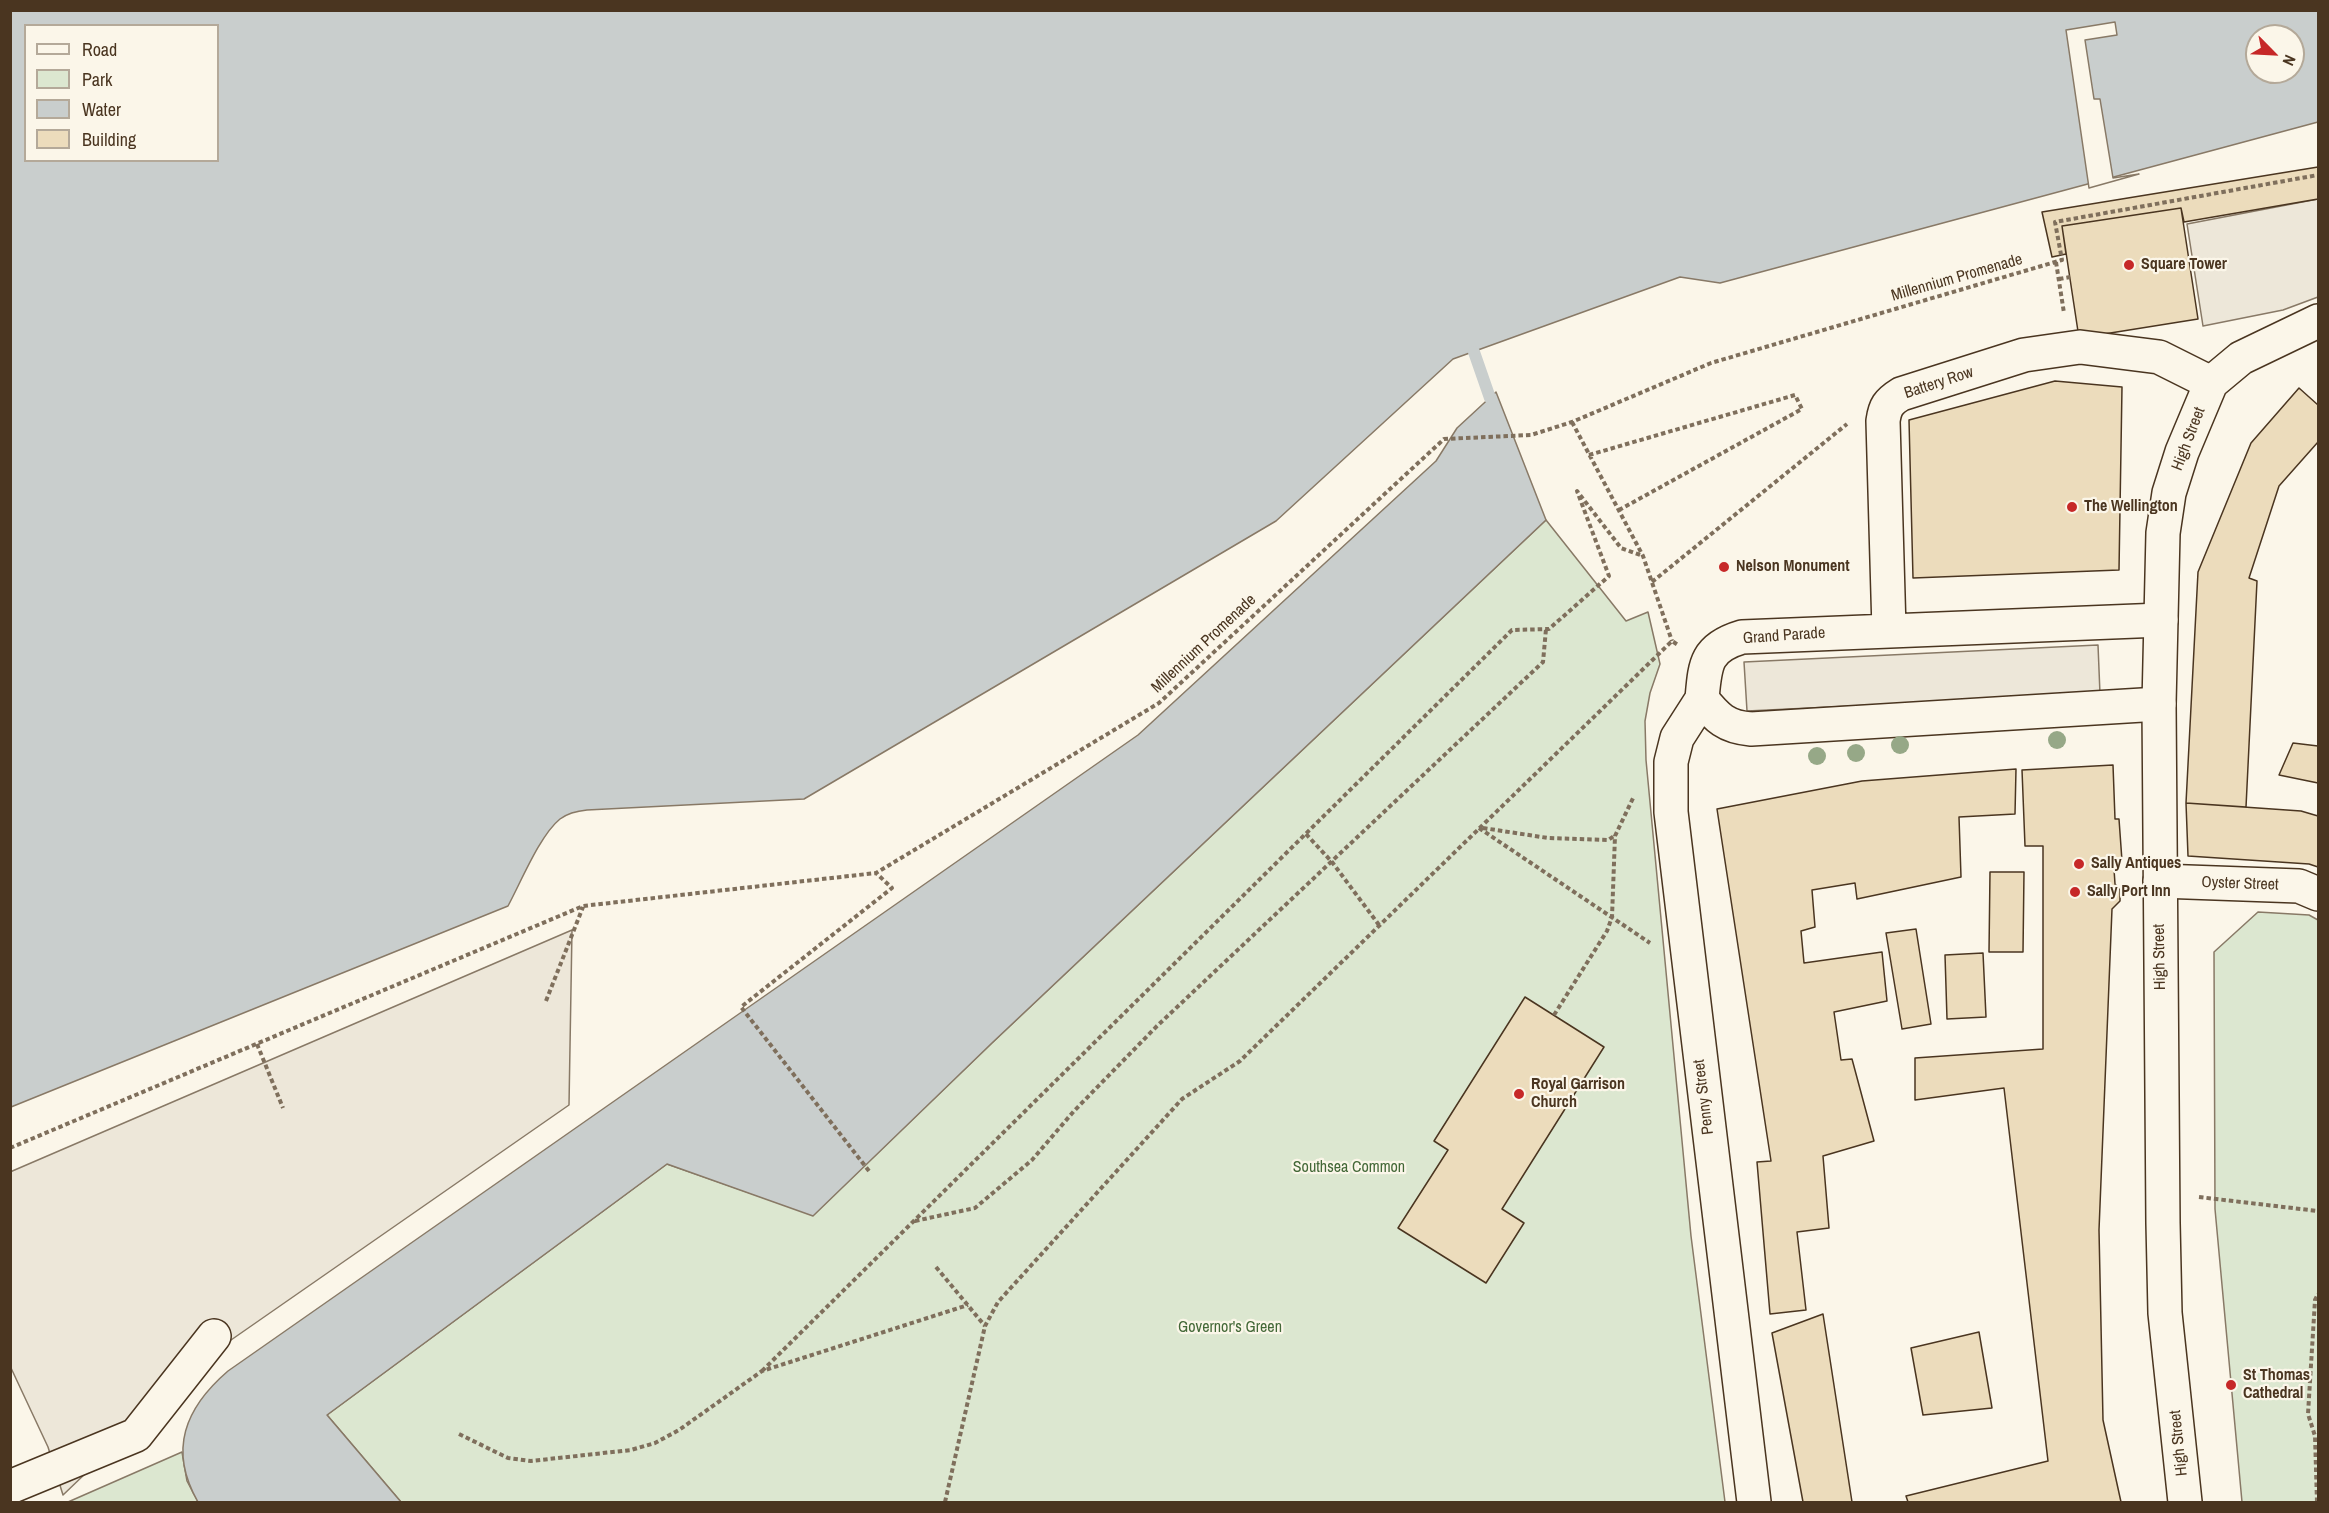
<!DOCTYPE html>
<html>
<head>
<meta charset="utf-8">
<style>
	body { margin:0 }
	#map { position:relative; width:2329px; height:1513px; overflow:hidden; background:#fbf6e9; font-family:"Archivo Narrow",sans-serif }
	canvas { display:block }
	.frame { position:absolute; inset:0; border:12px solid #4a3520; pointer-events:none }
	.legend { position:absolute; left:24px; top:24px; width:195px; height:138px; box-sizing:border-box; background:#fbf6e9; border:2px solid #b4a999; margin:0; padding:8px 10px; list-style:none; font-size:18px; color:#4a3520 }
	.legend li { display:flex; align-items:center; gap:12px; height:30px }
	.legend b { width:30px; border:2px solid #b4a999 }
	.north { position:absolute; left:2245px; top:24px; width:60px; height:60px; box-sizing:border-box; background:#fbf6e9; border:2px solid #b4a999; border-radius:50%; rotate:114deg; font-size:16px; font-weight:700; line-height:24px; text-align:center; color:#4a3520 }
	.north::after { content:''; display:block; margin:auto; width:21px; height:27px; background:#c62828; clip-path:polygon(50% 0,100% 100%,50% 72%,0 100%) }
</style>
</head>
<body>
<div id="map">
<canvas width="2329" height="1513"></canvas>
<div class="frame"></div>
<ul class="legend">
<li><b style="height:8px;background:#fbf6e9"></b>Road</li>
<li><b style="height:16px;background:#dce7d0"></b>Park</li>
<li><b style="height:16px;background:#c9cecd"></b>Water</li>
<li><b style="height:16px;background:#ecdcbc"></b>Building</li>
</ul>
<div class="north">N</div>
</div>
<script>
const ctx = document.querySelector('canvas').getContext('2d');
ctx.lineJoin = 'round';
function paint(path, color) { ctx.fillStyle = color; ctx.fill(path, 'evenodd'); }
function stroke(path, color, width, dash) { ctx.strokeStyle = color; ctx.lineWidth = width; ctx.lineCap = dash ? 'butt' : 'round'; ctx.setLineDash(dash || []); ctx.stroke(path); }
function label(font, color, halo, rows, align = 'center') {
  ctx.font = font + ' "Archivo Narrow",sans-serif'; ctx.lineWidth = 4.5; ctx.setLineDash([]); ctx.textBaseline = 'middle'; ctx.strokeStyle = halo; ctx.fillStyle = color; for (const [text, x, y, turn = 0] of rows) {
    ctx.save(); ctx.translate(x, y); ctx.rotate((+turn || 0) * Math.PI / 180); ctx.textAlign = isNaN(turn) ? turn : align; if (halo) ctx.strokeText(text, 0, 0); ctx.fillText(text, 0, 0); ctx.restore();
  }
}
const green = new Path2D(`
	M1546 520 1626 621 1648 612 1660 664 1650 693 1645 721 1646 760 1691 1236 1725 1502H401L327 1415 667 1164 813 1215 993 1042Z
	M2258 912 2309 915 2318 920V1502H2242L2215 1209 2214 952Z
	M182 1452 187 1481 198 1502H68Z`);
const parking = new Path2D(`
	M2318 199V297L2283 310 2203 326 2187 224Z
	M2098 645 2100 694 1747 711 1744 662Z
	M572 930 569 1105 208 1356 63 1495 48 1447 11 1368 10 1172Z`);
const water = new Path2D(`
	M11 11H2318V122L1720 283 1680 277 1453 359 1276 521 804 799 587 810C576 811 568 813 560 819 540 835 521 882 508 906L11 1107ZM26 26H218V160H26ZM2257 36H2293V72H2257Z
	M1496 392 1546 520 993 1042 813 1216 667 1164 327 1415 401 1502H198C168 1450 185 1408 228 1371L1138 735 1436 461 1457 428Z`);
const pier = new Path2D(`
	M2115 22 2117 35 2085 40 2094 99H2100L2113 178 2139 174 2089 188 2066 30Z`);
const stream = new Path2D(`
	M1474 352 1490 398`);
const building = new Path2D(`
	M2318 167V199L2184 222 2181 208 2062 226 2066 254 2052 257 2042 212Z
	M2181 208 2198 319 2079 338 2062 226Z
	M2055 381 2122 387 2119 570 1913 578 1909 420Z
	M2299 388 2318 405V442L2279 486 2249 578 2257 581 2246 807 2186 803 2198 572 2251 443Z
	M2293 743 2318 746V783L2279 775Z
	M2113 765 2115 819H2119L2122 861 2114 869 2115 884 2120 890V901L2112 909 2099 1230 2103 1420 2121 1502H1908L1906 1496 2048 1461 2004 1088 1915 1100V1058L2043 1049V846H2025L2022 770Z
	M2016 769 2015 814 1959 817 1961 877 1857 899 1855 883 1812 890 1815 927 1801 931 1804 963 1882 952 1887 1001 1834 1012 1841 1060 1852 1059 1874 1141 1823 1156 1829 1228 1797 1232 1806 1310 1770 1314 1757 1162 1771 1161 1717 809 1862 781Z
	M2186 803 2301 811 2318 816V867L2309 864 2188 856Z
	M1990 872H2024L2023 952H1989Z
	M1916 929 1931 1024 1902 1029 1886 933Z
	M1983 953 1986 1017 1947 1019 1945 955Z
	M1525 997 1604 1047 1502 1209 1524 1223 1486 1283 1398 1228 1448 1150 1434 1141Z
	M1823 1314 1852 1502H1803L1772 1333Z
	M1979 1332 1992 1408 1923 1415 1911 1348Z`);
const path = new Path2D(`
	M2056 262 2064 313
	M2059 279 2070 277
	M1572 422 1643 556 1672 641
	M1589 455 1795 395 1802 409 1619 510
	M1652 582 1847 424
	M1479 828 1650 943
	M1483 828 1548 838 1608 840 1614 836
	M1306 834 1332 862 1379 925
	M546 1001 583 907
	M1554 1015 1607 931 1612 917 1615 836 1634 796
	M257 1044 283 1108
	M10 1148 583 906 876 873 1159 703 1444 439 1531 435 1572 422 1711 363 2062 260 2055 222 2318 175
	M869 1171 741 1007 892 888 876 873
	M2199 1197 2318 1211
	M915 1221 975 1208 1032 1160 1074 1111 1157 1026 1543 662 1546 629
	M936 1267 985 1326
	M762 1371 1512 630 1549 629 1609 576 1577 491 1621 548 1643 556
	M459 1434 508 1458 531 1461 631 1450 655 1443 679 1430 762 1371 968 1305
	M945 1502 985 1326 998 1302 1182 1099 1240 1061 1672 641 1678 645
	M2317 1502 2315 1436 2308 1414 2315 1300 2318 1294`);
const minor = new Path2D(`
	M1889 630 1883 421C1885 407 1888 402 1901 394L2024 355 2080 347 2159 357 2211 383
	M1702 699 1677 738 1671 762V812L1754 1502
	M2159 704 1751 729C1726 727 1717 718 1702 699 1705 665 1705 648 1742 637L2161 620
	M2160 881 2299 886 2318 894
	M10 1487 136 1435 214 1336`);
const major = new Path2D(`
	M2185 1502 2165 1313 2163 1223 2159 704 2163 533 2169 493 2182 452 2211 383 2241 358 2318 321`);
const trees = [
	[2057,740],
	[1900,745],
	[1856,753],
	[1817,756]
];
const markers = [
	[2129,265,6,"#c62828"],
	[2072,507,6,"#c62828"],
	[1724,567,6,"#c62828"],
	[2079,864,6,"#c62828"],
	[2075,892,6,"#c62828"],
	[1519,1094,6,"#c62828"],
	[2231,1385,6,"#c62828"]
];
const poiNames = [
	["Square Tower",2141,265],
	["The Wellington",2084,507],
	["Nelson Monument",1736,567],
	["Sally Antiques",2091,864],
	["Sally Port Inn",2087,892],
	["Royal Garrison",1531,1085],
	["Church",1531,1103],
	["St Thomas",2243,1376],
	["Cathedral",2243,1394]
];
const streetNames = [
	["Millennium Promenade",1957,278,-16],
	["Battery Row",1939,383,-18],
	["High Street",2189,439,-69],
	["Grand Parade",1784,636,-4],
	["Millennium Promenade",1204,644,-43],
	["Oyster Street",2240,884,2],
	["High Street",2160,957,-91],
	["Penny Street",1704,1097,-97],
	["High Street",2179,1443,-96]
];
const parkNames = [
	["Southsea Common",1349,1168],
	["Governor's Green",1230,1328]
];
paint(green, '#dce7d0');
stroke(green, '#887966', 1.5);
paint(parking, '#ede7d9');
stroke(parking, '#887966', 1.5);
paint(water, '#c9cecd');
stroke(water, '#887966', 1.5);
paint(pier, '#fbf6e9');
stroke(pier, '#887966', 1.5);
stroke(stream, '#c9cecd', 12);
paint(building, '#ecdcbc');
stroke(building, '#4a3520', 1.5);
stroke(minor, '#4a3520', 36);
stroke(major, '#4a3520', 36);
stroke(path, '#7f6f5c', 4, [4.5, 3]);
stroke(minor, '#fbf6e9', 33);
stroke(major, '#fbf6e9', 33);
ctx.fillStyle = '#96a887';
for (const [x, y] of trees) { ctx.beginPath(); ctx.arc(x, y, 9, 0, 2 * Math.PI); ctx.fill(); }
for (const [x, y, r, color] of markers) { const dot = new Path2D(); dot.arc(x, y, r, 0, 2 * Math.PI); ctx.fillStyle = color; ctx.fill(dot); stroke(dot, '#fbf6e9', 2); }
label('bold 16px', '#4a3520', '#fbf6e9', poiNames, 'left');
label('16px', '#4a3520', '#fbf6e9', streetNames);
label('16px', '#436837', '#fbf6e9', parkNames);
</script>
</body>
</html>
